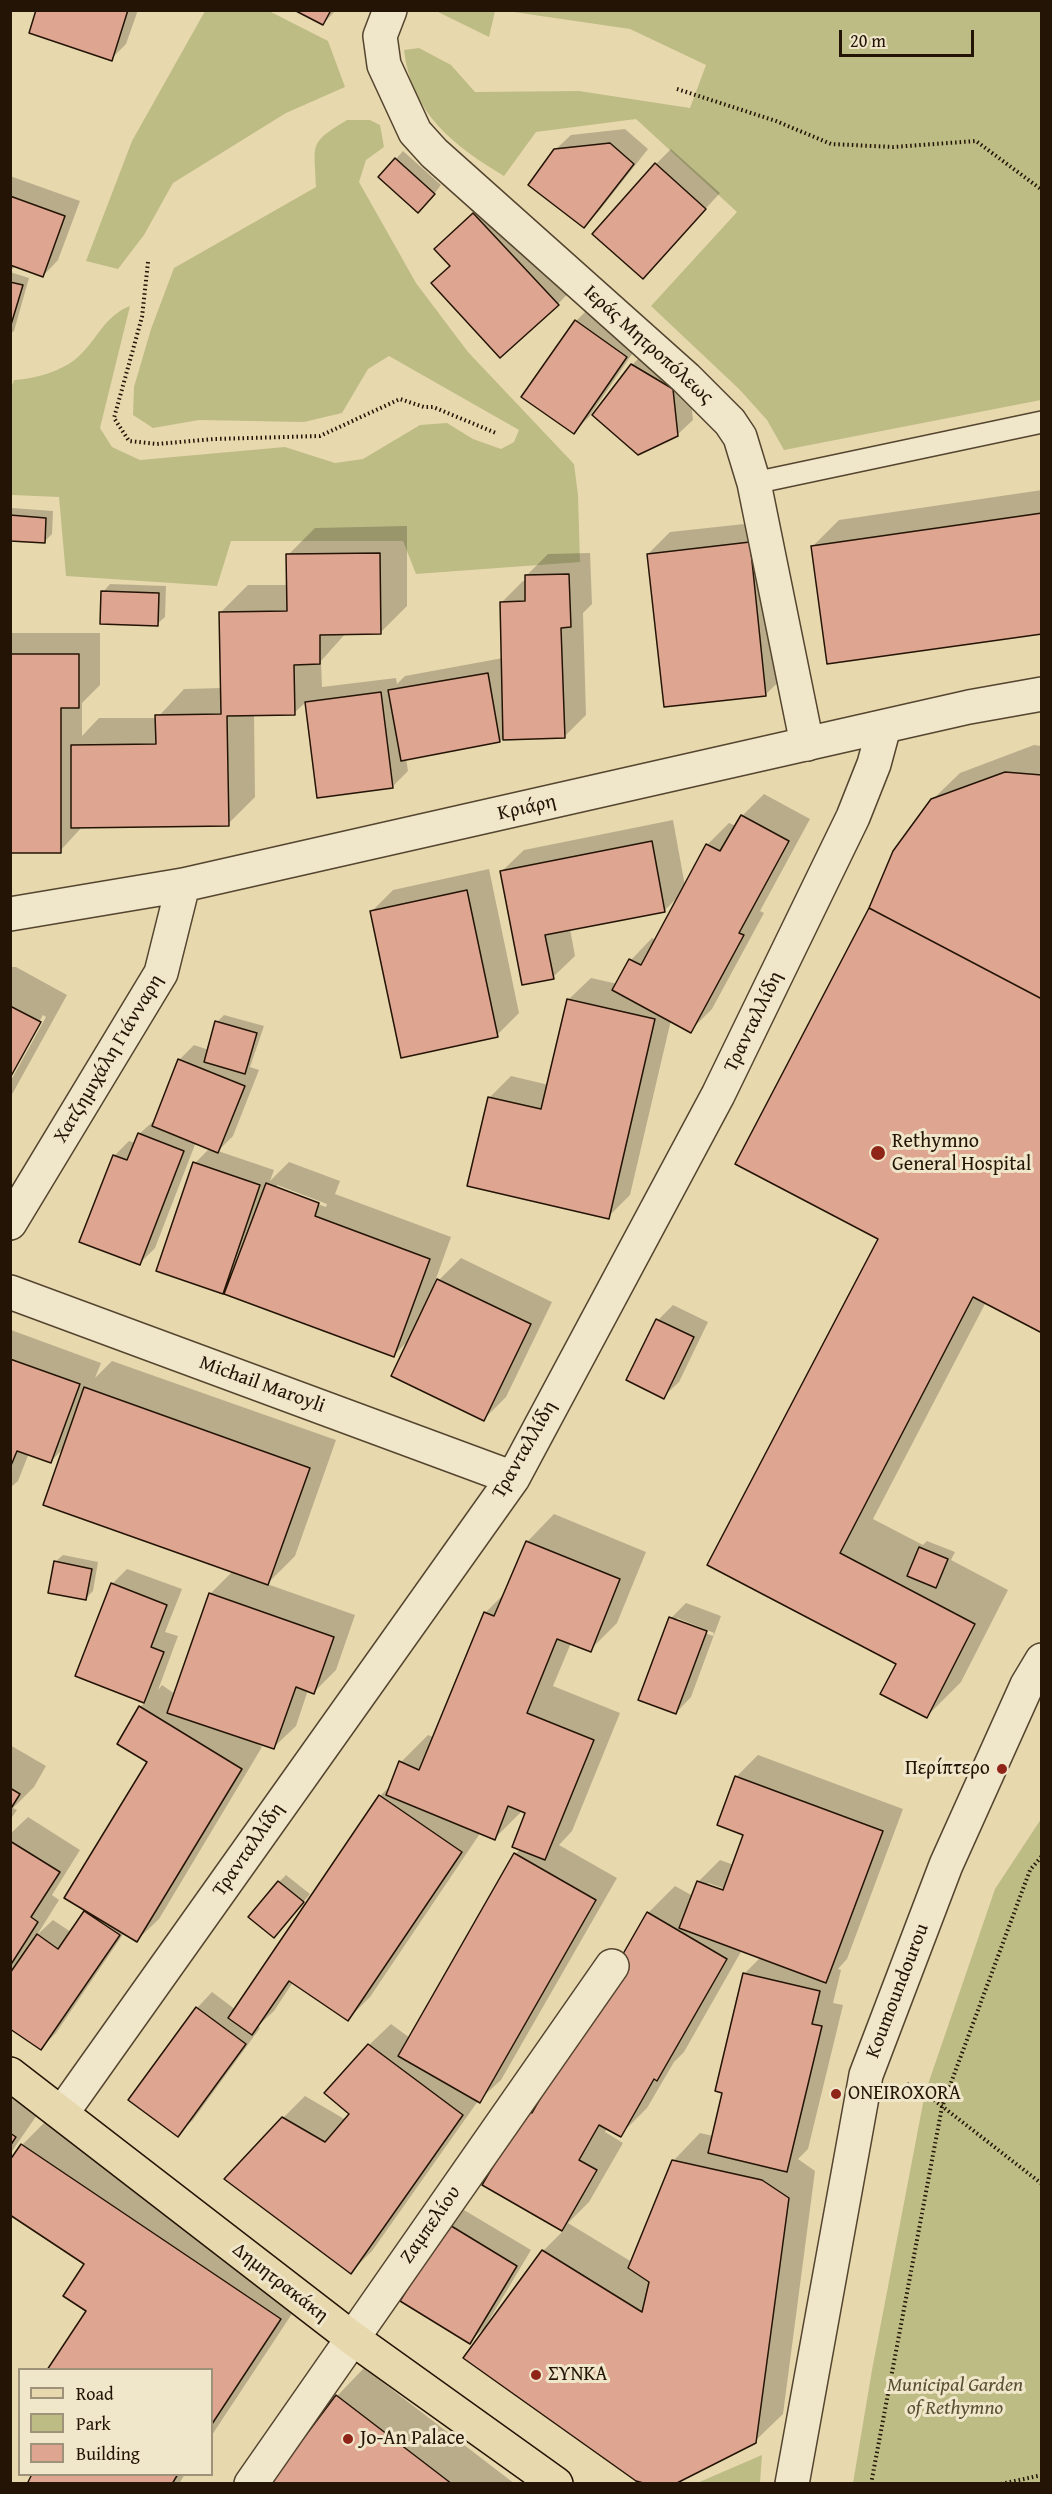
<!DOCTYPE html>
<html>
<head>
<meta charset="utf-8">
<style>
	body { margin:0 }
	#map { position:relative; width:1052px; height:2494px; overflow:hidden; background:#e8d8ae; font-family:"Gentium Book Plus",serif }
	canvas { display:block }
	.frame { position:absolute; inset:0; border:12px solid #231405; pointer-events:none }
	.legend { position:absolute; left:18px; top:2368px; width:195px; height:108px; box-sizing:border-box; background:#f0e6ca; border:2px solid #9e927b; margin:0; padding:8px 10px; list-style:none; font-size:18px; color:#231405 }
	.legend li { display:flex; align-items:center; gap:12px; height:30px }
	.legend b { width:30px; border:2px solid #9e927b }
	.scale { position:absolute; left:839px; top:30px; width:135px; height:27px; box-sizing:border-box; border:3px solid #231405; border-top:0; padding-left:8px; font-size:18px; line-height:21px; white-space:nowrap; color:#231405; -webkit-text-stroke:4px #f0e6ca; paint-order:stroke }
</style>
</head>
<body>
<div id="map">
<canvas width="1052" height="2494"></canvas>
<div class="frame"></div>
<ul class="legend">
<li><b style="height:8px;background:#e8d8ae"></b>Road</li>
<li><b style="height:16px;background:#bebc85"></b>Park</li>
<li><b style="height:16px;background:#dea591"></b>Building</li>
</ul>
<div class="scale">20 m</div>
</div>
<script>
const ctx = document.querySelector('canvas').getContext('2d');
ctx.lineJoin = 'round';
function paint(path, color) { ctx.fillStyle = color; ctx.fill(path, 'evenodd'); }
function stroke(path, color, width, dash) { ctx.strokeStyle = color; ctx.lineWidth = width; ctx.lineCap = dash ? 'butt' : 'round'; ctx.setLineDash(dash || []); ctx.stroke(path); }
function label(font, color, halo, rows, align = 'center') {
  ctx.font = font + ' "Gentium Book Plus",serif'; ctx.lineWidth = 6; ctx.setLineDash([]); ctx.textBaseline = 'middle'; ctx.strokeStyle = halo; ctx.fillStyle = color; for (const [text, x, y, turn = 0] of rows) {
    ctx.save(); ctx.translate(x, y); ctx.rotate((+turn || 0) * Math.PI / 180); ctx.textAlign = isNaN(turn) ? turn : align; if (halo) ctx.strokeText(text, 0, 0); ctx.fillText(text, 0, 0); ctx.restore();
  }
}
const green = new Path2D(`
	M205 11H269L328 41 345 87 286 113 173 183 144 235 118 269 86 261 132 141Z
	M440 11H495L489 37 438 12Z
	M507 11H1041V400L784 450 767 420 739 389 651 306 737 212 636 119 536 132 504 176C454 146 411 113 404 50L419 48 451 65 475 92 579 91 690 108 706 65 630 29Z
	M347 120H370L380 125 384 147 366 160 359 182 416 283 468 352 574 464 578 495 580 562 416 574 403 541H231L217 586 66 576 59 497 12 495 11 492V388L14 380C34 379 63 371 78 357 98 339 104 316 130 306L100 428 112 447 140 460 285 447 335 463 363 459 420 425 447 423 473 439 501 449 514 442 519 430 389 356 368 369 342 413 304 422 199 420 153 428 133 415 134 387 151 329 174 268 316 187C315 144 307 144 347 120Z
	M1041 1819V2483H853L872 2370 925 2093 995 1889Z
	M762 2455 760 2483H697Z`);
const shadow = new Path2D(`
	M38 10H138L126 44 111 59Z
	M298 10H336L323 24Z
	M625 129 648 149 599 211 584 226 555 150 571 135Z
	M671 149 720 193 643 277 656 164Z
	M403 151 441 185 426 204 380 177Z
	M10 176 80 201 58 260 43 276 16 266 10 271Z
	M496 192 579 282 558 304 451 265 457 227Z
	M10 272 29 278 14 331 10 334Z
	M591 306 641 341 589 417 573 432 576 321Z
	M647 350 688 374 693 420 677 435 632 365Z
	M1042 490V633L812 547 839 520Z
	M12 508 53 511 52 534 44 542 10 539Z
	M772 521 788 673 766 694 648 554 670 532Z
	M407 526V606L380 633H346L321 661 322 687 396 678 397 684 405 676 503 658 501 603 523 581H526V576L548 554 590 553 592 604 583 613 586 715 564 737 505 736 500 741 406 758 408 771 393 786 318 796 306 702 294 713 254 714 255 797 228 824 82 827 60 851 10 852V633H100V685L82 703V736L99 718H157L184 689 222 688 221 612 248 585H288V555L315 528Z
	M110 584 166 586 165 617 157 624 103 592Z
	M1034 745 1042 746V1331L986 1302 873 1519 923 1545 927 1541 955 1552 951 1560 1008 1590 961 1682 927 1716 898 1664 709 1564 880 1238 932 800 960 773Z
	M764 794 810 819 760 911 764 913 712 1009 690 1031 671 1020 630 1195 608 1217 489 1098 511 1076 549 1085 569 999 591 978 618 984 631 960 652 938 656 940 679 896 664 911 570 929 575 956 553 977 502 871 524 850 673 820 685 886 707 845 729 823 736 826 742 816Z
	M489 869 519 1013 497 1035 371 912 393 890Z
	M10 967H16L67 995 10 1098V1082L46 1017 43 1015 10 1075Z
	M224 1015 264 1026 250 1067 259 1070 233 1136 218 1151 274 1170 270 1181 289 1162 340 1181 335 1194 451 1237 433 1287 435 1288 439 1280 461 1258 552 1302 506 1397 484 1419 410 1339 394 1355 229 1285 222 1292 195 1163 210 1148 196 1142 155 1248 140 1263 114 1156 129 1141 136 1143 139 1134 156 1119 179 1060 194 1045 209 1050 217 1022ZM277 1185 327 1204 326 1207 277 1189Z
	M673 1305 708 1322 679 1382 663 1397 658 1320Z
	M11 1330 101 1363 95 1378 112 1361 336 1440 295 1556 267 1584 355 1615 336 1670 314 1692 308 1690 296 1726 274 1747 255 1742 262 1747 159 1919 137 1940 124 1933 56 2033 41 2048 10 2028V1834L28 1817 80 1850 52 1895 59 1900 37 1935 53 1920 71 1932 87 1910 149 1761 140 1707 146 1702 77 1675 112 1584 127 1569 182 1589 165 1632 178 1636 158 1690 162 1685 175 1694 210 1594 233 1571 64 1448 51 1461 29 1453 18 1481 10 1488Z
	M554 1514 646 1552 617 1623 590 1650 571 1643 553 1686 620 1713 572 1831 559 1845 617 1878 501 2080 478 2101 372 2251 351 2272 283 2118 305 2096 346 2120 351 2114 369 2045 391 2024 410 2038 515 1854 521 1849 527 1812 523 1810 495 1838 481 1832 370 1997 348 2019 293 1982 274 2011 258 2026 260 2028 193 2120 177 2135 130 2100 197 2008 212 1992 236 2010 380 1796 391 1785 401 1762 428 1735 433 1737 485 1613 506 1592 527 1542Z
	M63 1555 98 1562 93 1591 85 1599 55 1562Z
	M686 1603 721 1616 691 1697 676 1713 671 1618ZM677 1618 714 1633 713 1636 677 1622Z
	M10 1745 46 1766 34 1787 13 1808 17 1810 10 1820Z
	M758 1755 903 1809 847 1959 838 1969 841 1970 833 2003 843 2005 808 2149 798 2159 815 2171 783 2414 755 2441 543 2251 564 2230 484 2184 527 2111 545 2092 648 1913 675 1886 693 1896 698 1882 720 1860 734 1865 745 1834 736 1777ZM708 1883 731 1891 730 1894 708 1886ZM742 1950 761 1957 744 1974 724 2092 713 2136 700 2133 673 2161 632 2262 568 2223 589 2202 623 2143 605 2132 607 2128 620 2135 647 2108 674 2062 684 2052Z
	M286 1875 310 1894 281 1929 279 1882Z
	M10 2097 37 2115 10 2154Z
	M49 2118 307 2291 212 2435V2370L88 2311 86 2263 22 2145Z
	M464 2210 531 2250 485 2327 470 2342 449 2225Z
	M364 2368 515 2484H271L337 2396Z
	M34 2474H185L179 2484H28Z`);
const building = new Path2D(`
	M36 10H128L112 61 29 33Z
	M294 10H331L323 25Z
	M610 143 634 164 584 228 528 185 554 149Z
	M395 158 435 194 418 213 378 177Z
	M655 163 706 209 643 279 592 234Z
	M10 196 65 216 43 277 10 265Z
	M473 213 559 305 500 358 431 283 450 266 434 249Z
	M10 282 23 285 10 328Z
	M575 320 627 357 574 434 521 397Z
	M631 364 673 389 678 436 638 455 592 415Z
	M1042 513V634L827 664 811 546Z
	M10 515 46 518 45 543 10 541Z
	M750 542 766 696 664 707 647 554Z
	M380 553 381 634 320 635V664L294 665 295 715 227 716 229 826 71 828V745L156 744 155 715 221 714 219 612 287 611 286 554Z
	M569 574 571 627 561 628 565 738 503 740 500 602 525 601V575Z
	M101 591 159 593 158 626 100 624Z
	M10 654H79V708H61V853H10Z
	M488 673 500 742 401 761 388 690Z
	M381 692 393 788 317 798 305 702Z
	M1005 772 1042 775V999L869 908 893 851 931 799Z
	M741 815 789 841 739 933 744 935 691 1033 612 990 629 959 641 965 706 844 720 851Z
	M652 841 665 912 545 935 554 979 522 985 500 871Z
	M467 890 498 1037 401 1058 370 911Z
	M869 908 1042 999V1333L973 1297 840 1553 975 1624 927 1718 880 1694 896 1664 707 1565 878 1239 735 1164Z
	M567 999 655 1019 609 1219 467 1186 488 1097 541 1109Z
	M10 1006 41 1022 10 1078Z
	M215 1021 257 1033 245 1074 204 1062Z
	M178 1059 245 1086 218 1153 152 1126Z
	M138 1133 184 1151 140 1265 79 1242 113 1155 127 1160Z
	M193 1162 260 1185 223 1294 156 1271Z
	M266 1183 319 1203 315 1216 430 1259 394 1357 224 1294Z
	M437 1279 531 1324 484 1421 391 1376Z
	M656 1319 694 1337 664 1399 626 1380Z
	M10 1359 80 1384 51 1463 17 1451 10 1468Z
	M84 1387 310 1468 268 1585 43 1505Z
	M526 1541 620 1579 591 1652 557 1639 527 1713 594 1740 545 1860 512 1847 525 1813 508 1806 495 1840 386 1795 399 1761 419 1770 484 1612 494 1616Z
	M919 1547 948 1559 936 1588 907 1576Z
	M54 1561 92 1569 86 1600 48 1593Z
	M111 1583 167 1605 151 1647 164 1652 144 1703 75 1676Z
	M209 1593 334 1637 314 1694 296 1687 274 1749 167 1713Z
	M669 1617 707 1631 676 1714 638 1700Z
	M139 1706 242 1769 137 1942 64 1898 147 1762 117 1744Z
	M735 1776 883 1831 826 1983 679 1928 697 1881 723 1890 743 1835 717 1825Z
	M10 1788 20 1794 10 1810Z
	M379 1795 462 1852 348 2021 289 1981 252 2035 228 2018Z
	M10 1841 60 1872 31 1917 38 1922 10 1966Z
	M514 1853 596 1900 480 2103 398 2056Z
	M278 1881 304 1902 274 1938 248 1917Z
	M84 1911 120 1935 41 2050 10 2029V1973L37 1934 58 1949Z
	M647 1912 727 1959 657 2081 654 2079 621 2137 599 2125 579 2160 597 2170 562 2231 482 2185 526 2110 532 2113Z
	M743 1973 820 1991 812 2024 822 2026 787 2172 708 2153 722 2093 715 2091Z
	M196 2007 246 2044 178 2137 128 2100Z
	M368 2044 463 2115 351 2274 224 2179 282 2117 325 2142 349 2114 324 2093Z
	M10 2133 16 2137 10 2146Z
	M21 2144 281 2319 212 2424V2370H47L86 2311 63 2296 84 2264 10 2215V2160Z
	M672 2160 762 2180 789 2198 756 2443 675 2484H647L636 2481 463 2358 542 2250 642 2312 649 2282 628 2268Z
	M448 2224 517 2266 470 2344 400 2301Z
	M336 2395 452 2484H269Z
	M32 2474H178L172 2484H27Z`);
const path = new Path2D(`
	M677 89 776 121 831 144 893 147 976 141 1042 190
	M148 262 142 317 114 418 129 441 157 444 214 439 320 436 400 399 424 407H433L496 433
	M907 2084 925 2093 1042 2184
	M871 2484 942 2107 1030 1870 1042 1856
	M1001 2484 1042 2475`);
const service = new Path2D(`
	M754 483 1042 422`);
const minor = new Path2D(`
	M390 10 380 36 384 65 415 132 434 153 686 378 730 422 740 437 754 483 807 744
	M10 1292 513 1478
	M62 2113 513 1478 718 1095 853 817 874 764 884 727
	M251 2484 612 1966
	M792 2484 866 2075 946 1865 1027 1685 1042 1660`);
const tertiary = new Path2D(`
	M10 914 183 885 969 707 1042 694
	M10 1223 161 973 183 885`);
const primary = new Path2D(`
	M10 2074 352 2338 556 2484`);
const markers = [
	[878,1153,8,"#8f2418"],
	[1002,1769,6,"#8f2418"],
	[836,2094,6,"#8f2418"],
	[536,2375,6,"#8f2418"],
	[348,2439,6,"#8f2418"]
];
const streetNames = [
	["Ιεράς Μητροπόλεως",648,345,42],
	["Κριάρη",527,808,-13],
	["Τρανταλλίδη",754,1022,-64],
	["Χατζημιχάλη Γιάνναρη",109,1059,-59],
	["Michail Maroyli",262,1385,20],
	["Τρανταλλίδη",525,1450,-60],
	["Τρανταλλίδη",249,1850,-55],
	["Koumoundourou",898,1991,-69],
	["Ζαμπελίου",431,2225,-55],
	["Δημητρακάκη",280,2283,38]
];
const poiNames = [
	["Rethymno",892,1142],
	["General Hospital",892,1165],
	["Περίπτερο",990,1769,"right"],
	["ONEIROXORA",848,2094],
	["ΣΥΝΚΑ",548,2375],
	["Jo-An Palace",360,2439]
];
const parkNames = [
	["Municipal Garden",955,2386],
	["of Rethymno",955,2409]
];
paint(green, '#bebc85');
paint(shadow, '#0003');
paint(building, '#dea591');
stroke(building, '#231405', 1.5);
stroke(service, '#54452f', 24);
stroke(minor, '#54452f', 36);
stroke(tertiary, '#54452f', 36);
stroke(primary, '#231405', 36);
stroke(path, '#231405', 4, [1.5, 3]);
stroke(service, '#f0e6ca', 21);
stroke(minor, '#f0e6ca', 33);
stroke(tertiary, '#f0e6ca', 33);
stroke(primary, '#e8d8ae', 33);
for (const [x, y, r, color] of markers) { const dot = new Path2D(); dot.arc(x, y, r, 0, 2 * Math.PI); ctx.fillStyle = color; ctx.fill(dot); stroke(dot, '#f0e6ca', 2); }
label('20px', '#231405', '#f0e6ca', streetNames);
label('20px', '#231405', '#f0e6ca', poiNames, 'left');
label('italic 20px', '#594f32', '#f0e6ca', parkNames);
</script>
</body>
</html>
